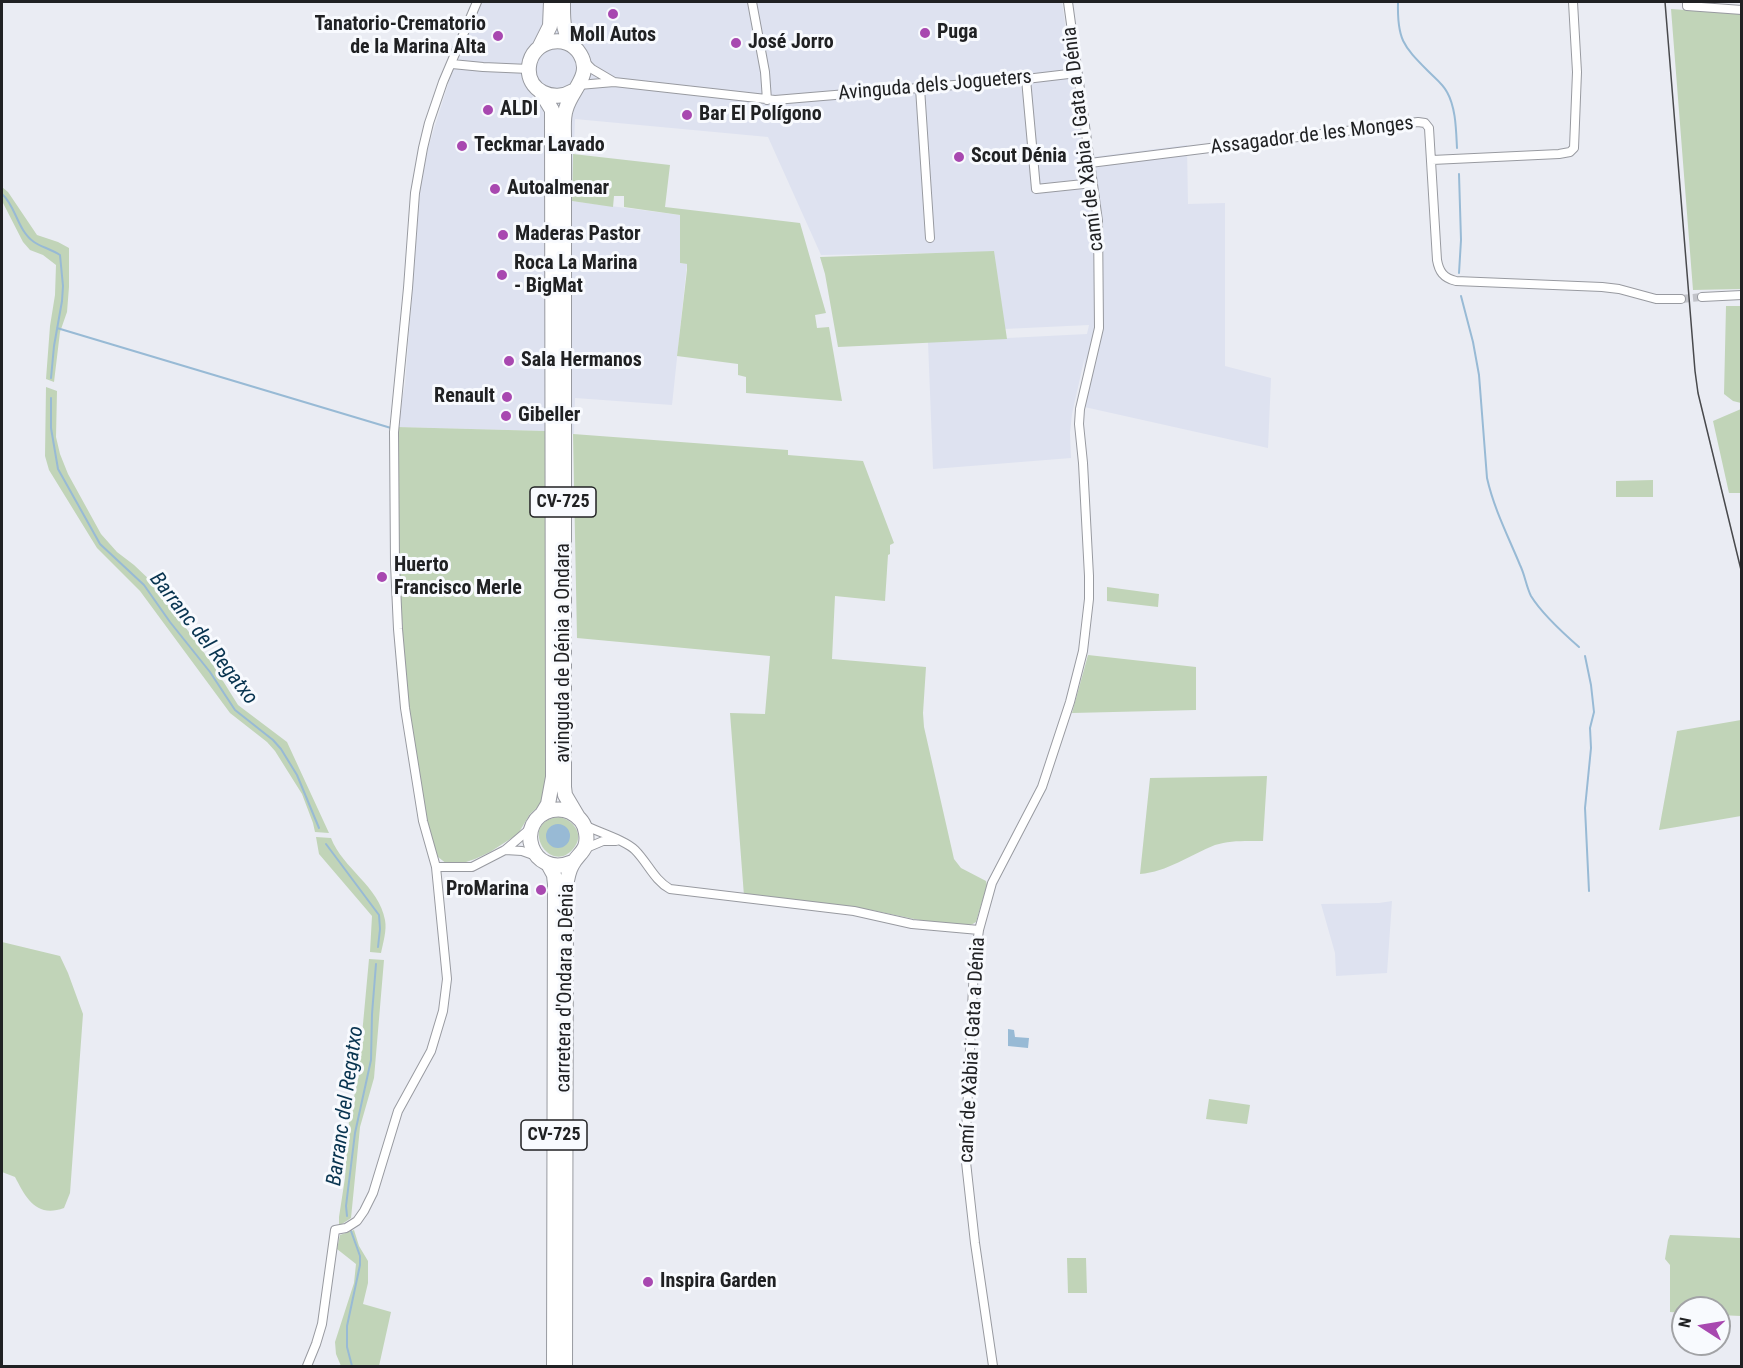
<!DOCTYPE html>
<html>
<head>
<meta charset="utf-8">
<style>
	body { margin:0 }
	#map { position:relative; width:1743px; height:1368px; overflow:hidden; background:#eaecf3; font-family:"Roboto Condensed",sans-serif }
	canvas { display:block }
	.frame { position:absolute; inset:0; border:3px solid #202123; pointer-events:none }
	.north { position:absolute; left:1671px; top:1296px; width:60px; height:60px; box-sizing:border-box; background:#f8fafe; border:2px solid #a2a3a6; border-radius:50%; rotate:282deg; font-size:16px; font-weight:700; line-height:24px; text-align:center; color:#202123 }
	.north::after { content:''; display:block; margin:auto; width:21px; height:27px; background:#a848b0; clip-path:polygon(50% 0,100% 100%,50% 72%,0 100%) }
</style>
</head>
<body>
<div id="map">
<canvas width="1743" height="1368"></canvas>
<div class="frame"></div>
<div class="north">N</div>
</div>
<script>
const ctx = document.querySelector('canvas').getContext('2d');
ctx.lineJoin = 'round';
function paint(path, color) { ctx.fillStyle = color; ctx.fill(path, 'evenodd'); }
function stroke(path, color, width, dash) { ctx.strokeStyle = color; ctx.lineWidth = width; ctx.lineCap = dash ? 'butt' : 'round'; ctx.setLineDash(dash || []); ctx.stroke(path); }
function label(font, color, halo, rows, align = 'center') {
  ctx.font = font + ' "Roboto Condensed",sans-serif'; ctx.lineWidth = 6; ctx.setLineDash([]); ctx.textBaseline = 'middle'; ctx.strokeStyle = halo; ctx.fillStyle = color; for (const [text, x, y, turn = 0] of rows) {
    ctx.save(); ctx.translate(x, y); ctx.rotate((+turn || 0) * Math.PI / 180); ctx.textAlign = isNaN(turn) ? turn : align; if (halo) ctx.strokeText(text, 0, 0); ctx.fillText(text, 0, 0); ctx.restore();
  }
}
const built = new Path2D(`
	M475 2H1062L1084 158 1187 145 1188 204 1225 203V366L1271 378 1268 448 1080 406 1085 356 1072 414 1070 433 1071 458 933 469 928 342 1087 334 1089 325 1004 329 993 252 821 255 768 137 575 119 572 201 680 215V263L687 264 672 405 575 398 574 434 545 431 397 427 405 384 420 189 428 148 454 65 470 31Z
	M1392 901 1387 973 1336 976 1335 953 1321 904 1379 903Z`);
const green = new Path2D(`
	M1671 9 1741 14V289L1693 290Z
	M573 154 670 165 665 207 800 223 826 313 815 315 817 328 829 327 842 401 746 393V377L738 375V364L677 356 687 270V264L680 263V215L624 207V196H614L613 207 572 201Z
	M2 187 8 192 37 235 58 242 69 248V287L67 312 60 332 54 382 46 379 50 326 55 295 56 265 43 255 30 250 23 242 2 201Z
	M994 251 1007 339 838 347 825 274 820 257Z
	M1726 306H1741V403L1733 401 1724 394Z
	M46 387 57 391 56 437 60 454 68 474 101 534 117 552 134 565 153 583 213 665 238 705 287 742 329 833 315 832 313 823 302 794 275 751 267 742 230 713 140 591 97 548 49 470 45 456Z
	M1741 409V493H1729L1713 421Z
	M397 427 545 431 547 783 544 798 540 805 530 814 518 834 490 852 475 859 463 863 447 864 438 857 427 825 408 708 398 561Z
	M573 434 788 450V455L863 461 894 543 890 545V554L888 555 885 601 835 596 832 659 926 667 923 713 924 727 954 859 961 868 986 881 987 885 976 922C965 930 944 924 931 922 905 918 880 911 854 907 818 902 781 900 744 896L730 713 765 714 770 656 577 638Z
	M1653 480V497H1616V481Z
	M1107 587 1159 594 1158 607 1107 601Z
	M1088 655 1196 667V710L1072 713Z
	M1741 720V816L1659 830 1677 731Z
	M1267 776 1263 841C1247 841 1230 840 1215 845 1190 855 1167 872 1140 874L1150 778Z
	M560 817C575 821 585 836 573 849 549 877 517 820 560 817Z
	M316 837 331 838C343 869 379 886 385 920 387 930 383 943 381 953L370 952 372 916 319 854Z
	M2 942 60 956 68 973 83 1014 70 1193 64 1208C36 1218 26 1198 15 1177L2 1172Z
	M369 959 384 960 374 1078 360 1127 351 1218 339 1226V1217L345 1178 349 1121 358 1078Z
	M1209 1099 1250 1105 1247 1124 1206 1119Z
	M354 1230 359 1246 368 1261V1283L363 1304 391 1312 379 1366H341L336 1354 335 1342 354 1283 356 1264 337 1249 340 1235Z
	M1670 1235 1741 1238V1316L1719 1315V1308H1683V1313L1670 1312V1265L1665 1259 1668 1240Z
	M1067 1258H1086L1087 1293H1068Z`);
const water = new Path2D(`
	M546 836a12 12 0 1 1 24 0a12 12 0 1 1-24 0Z
	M1008 1029 1014 1030 1015 1037 1029 1038 1028 1048 1008 1046Z`);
const stream = new Path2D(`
	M1398 2C1397 39 1403 46 1428 71 1435 78 1443 84 1447 92 1456 108 1456 130 1457 148
	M1459 174 1461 240 1459 273
	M2 194C16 206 17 230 34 242 41 247 51 249 60 255L63 286 62 301 54 346 51 378
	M1461 296 1473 342 1479 375 1487 478C1494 509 1508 536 1520 565 1525 575 1526 586 1531 596 1542 614 1563 633 1579 647
	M57 328 391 428
	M51 398V428L58 469 100 544 144 585 170 622 210 672 235 710 273 740 281 749 297 775 319 828
	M1585 656 1591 685 1594 712 1590 728 1591 748 1585 808 1589 891
	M326 844 379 915 380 929 378 947
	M347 1216 346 1206 355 1133 371 1060 372 1014 376 964
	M351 1231 360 1256V1265L347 1326V1347L352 1366`);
const streetTunnel = new Path2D(`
	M1681 299 1702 297`);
const street = new Path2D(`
	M752 2 765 72 767 100
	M1687 2V6L1742 10
	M583 60 592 69 614 82
	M452 64 483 67 529 69
	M1026 79 1036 189 1093 183
	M579 85 614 82 775 100 1026 79 1077 73
	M920 88 930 238
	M1432 160 1559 154 1570 152 1574 148 1577 72 1573 2
	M1090 163 1418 122 1425 123 1429 128 1437 260C1439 271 1443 278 1456 281L1602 287 1619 289 1656 299H1681
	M1702 297 1742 295
	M584 825C598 832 625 840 635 850 648 863 654 880 670 889L854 911 912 924 979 930
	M584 849 603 841H616
	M505 850 522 851 536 856
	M436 867H472L505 850 532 827
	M307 1366 316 1344 322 1324 335 1230 346 1228 357 1221 364 1211 373 1193 398 1111 431 1051 443 1011 447 979 436 867 423 821 405 708 398 629 395 564 394 432 408 288 415 193 423 148 429 123 443 82 477 2
	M993 1366 975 1243 965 1153 974 967 979 930 992 883 1042 787 1070 702 1083 651 1089 599V576L1083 463 1079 424 1080 409 1099 328 1098 221 1068 2`);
const primary = new Path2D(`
	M563 2C563 21 562 30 574 46
	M540 46 550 26 551 2
	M573 91C554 103 526 91 529 66 532 40 567 32 580 54 593 75 571 90 566 109 563 117 564 127 564 136V787L565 795 578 817
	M541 92 552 110 553 777 548 804 542 814
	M548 864 554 875 555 884 554 1366
	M565 1366 566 887C567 880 568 872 572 865 578 853 589 851 586 833 585 823 578 816 570 812 564 809 558 809 552 810 513 820 530 880 573 862`);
const tram = new Path2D(`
	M1665 2 1695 371 1698 393 1742 574`);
const markers = [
	[613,14,6,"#a848b0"],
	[925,33,6,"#a848b0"],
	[498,36,6,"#a848b0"],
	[736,43,6,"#a848b0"],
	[488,110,6,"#a848b0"],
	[687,115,6,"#a848b0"],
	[462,146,6,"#a848b0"],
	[959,157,6,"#a848b0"],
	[495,189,6,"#a848b0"],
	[503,235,6,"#a848b0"],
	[502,275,6,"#a848b0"],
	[509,361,6,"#a848b0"],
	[507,397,6,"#a848b0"],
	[506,416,6,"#a848b0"],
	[382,577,6,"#a848b0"],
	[541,890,6,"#a848b0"],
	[648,1282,6,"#a848b0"]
];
const shields = [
	[563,502,66],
	[554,1135,66]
];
const shieldNames = [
	["CV-725",563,502],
	["CV-725",554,1135]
];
const poiNames = [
	["Tanatorio-Crematorio",486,25,"right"],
	["de la Marina Alta",486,48,"right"],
	["Puga",937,33],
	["Moll Autos",613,36,"center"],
	["José Jorro",748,43],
	["ALDI",500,110],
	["Bar El Polígono",699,115],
	["Teckmar Lavado",474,146],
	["Scout Dénia",971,157],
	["Autoalmenar",507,189],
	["Maderas Pastor",515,235],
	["Roca La Marina",514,264],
	["- BigMat",514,287],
	["Sala Hermanos",521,361],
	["Renault",495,397,"right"],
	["Gibeller",518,416],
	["Huerto",394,566],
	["Francisco Merle",394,589],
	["ProMarina",529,890,"right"],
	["Inspira Garden",660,1282]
];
const streetNames = [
	["Avinguda dels Jogueters",935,86,-5],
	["Assagador de les Monges",1312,136,-7],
	["camí de Xàbia i Gata a Dénia",1084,139,-97],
	["avinguda de Dénia a Ondara",564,653,-90],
	["carretera d'Ondara a Dénia",566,988,-89],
	["camí de Xàbia i Gata a Dénia",973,1050,-87]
];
const waterNames = [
	["Barranc del Regatxo",203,639,52],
	["Barranc del Regatxo",346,1106,-82]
];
paint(built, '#dee2f0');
paint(green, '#c1d4b8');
paint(water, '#98bad5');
stroke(stream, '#98bad5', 2);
stroke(streetTunnel, '#c2c3c9', 8, [8, 4]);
stroke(street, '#989aa0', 10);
stroke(primary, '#989aa0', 16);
stroke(street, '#fff', 8);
stroke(primary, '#fff', 14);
stroke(tram, '#48494c', 1.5);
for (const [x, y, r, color] of markers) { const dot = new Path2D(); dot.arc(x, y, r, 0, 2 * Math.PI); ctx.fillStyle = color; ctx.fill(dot); stroke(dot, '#f8fafe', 2); }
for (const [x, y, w] of shields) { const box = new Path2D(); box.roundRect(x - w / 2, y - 15, w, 30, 4.5); ctx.fillStyle = '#f8fafe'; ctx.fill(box); stroke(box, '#202123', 1.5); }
label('bold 18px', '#202123', null, shieldNames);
label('bold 20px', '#202123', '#f8fafe', poiNames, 'left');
label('20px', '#202123', '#f8fafe', streetNames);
label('italic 21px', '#07334f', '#f8fafe', waterNames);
</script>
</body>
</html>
